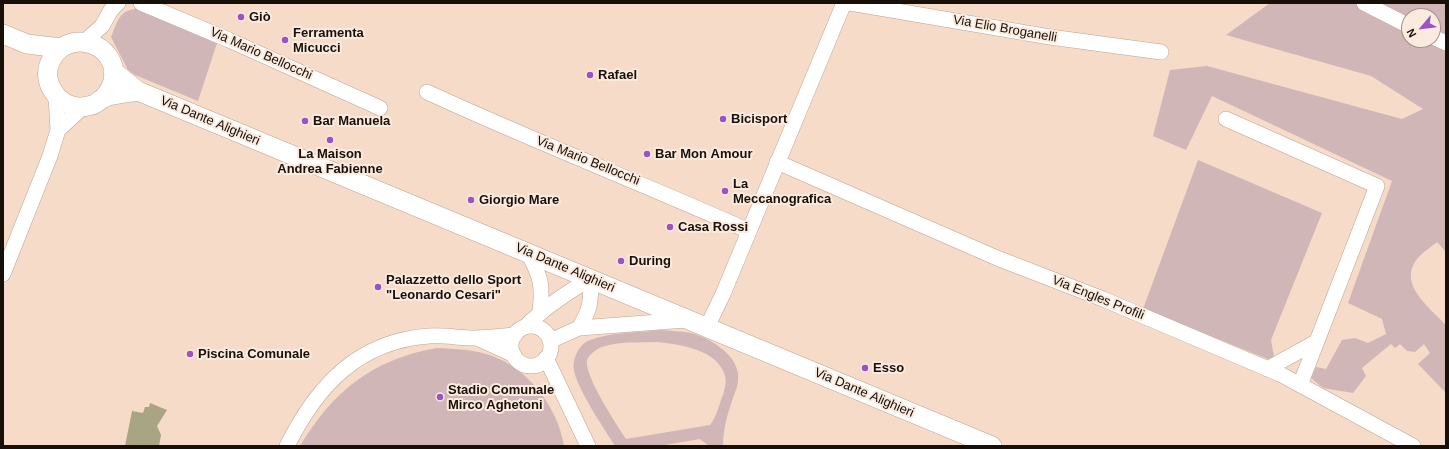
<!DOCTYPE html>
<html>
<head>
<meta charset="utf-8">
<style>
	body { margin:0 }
	#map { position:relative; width:1449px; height:449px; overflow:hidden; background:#f6dbc8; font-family:Arial,sans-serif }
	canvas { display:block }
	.frame { position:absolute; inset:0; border:4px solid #180f08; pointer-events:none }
	.north { position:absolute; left:1401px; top:8px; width:40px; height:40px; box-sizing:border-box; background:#fbebdf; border:1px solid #a09389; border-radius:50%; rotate:242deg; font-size:11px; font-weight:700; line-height:16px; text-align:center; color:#180f08 }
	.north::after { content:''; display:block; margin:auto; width:14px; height:18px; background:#9a53c7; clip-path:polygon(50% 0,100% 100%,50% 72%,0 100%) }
</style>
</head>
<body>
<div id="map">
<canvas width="1449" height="449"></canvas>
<div class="frame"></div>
<div class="north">N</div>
</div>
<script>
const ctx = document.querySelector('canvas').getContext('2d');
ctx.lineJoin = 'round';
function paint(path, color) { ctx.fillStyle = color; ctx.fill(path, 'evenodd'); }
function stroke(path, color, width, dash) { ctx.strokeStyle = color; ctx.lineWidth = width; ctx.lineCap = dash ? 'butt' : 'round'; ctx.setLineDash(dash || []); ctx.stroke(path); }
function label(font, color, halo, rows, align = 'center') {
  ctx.font = font + ' Arial,sans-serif'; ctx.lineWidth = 4; ctx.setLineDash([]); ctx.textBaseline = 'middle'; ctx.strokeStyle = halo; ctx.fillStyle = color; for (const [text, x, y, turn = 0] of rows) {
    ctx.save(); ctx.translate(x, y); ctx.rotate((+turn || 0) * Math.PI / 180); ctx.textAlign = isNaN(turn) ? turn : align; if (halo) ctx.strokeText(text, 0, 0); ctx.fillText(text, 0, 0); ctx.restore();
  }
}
const green = new Path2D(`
	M1270 3H1446V252L1437 242C1431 247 1423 252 1418 258 1396 283 1430 308 1446 325V393L1418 364 1430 353 1424 344 1415 352 1407 351 1400 344 1395 348 1391 344 1362 368 1366 376 1353 393 1323 388 1311 378 1316 367 1326 369 1342 340 1355 338 1368 343 1386 334 1382 319 1348 303 1392 181 1212 96 1186 150 1153 136 1170 70 1207 66 1402 119 1423 109 1371 76 1226 35ZM1409 16H1433V40H1409Z
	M136 9 217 43 198 101 135 75 128 70 111 37C117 23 119 10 136 9Z
	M1198 160 1322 213 1271 340 1275 362 1143 309Z
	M660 330C670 331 681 331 691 333 710 338 741 356 738 380 738 387 734 394 732 401 727 416 723 430 723 446H709L700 439 659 446H615C605 430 576 387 574 370 572 359 579 344 590 340 611 332 637 333 660 330ZM657 342C679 344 719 350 725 376 727 384 724 392 721 400 718 409 716 417 710 425L626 439C617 425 584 376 587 360 589 354 599 347 605 346 622 341 641 343 657 342Z
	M437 348C455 349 474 349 492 356 529 369 558 408 564 446H300C333 391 373 359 437 348Z`);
const water = new Path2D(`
	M150 403 167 410 157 426 161 435 159 446H125L132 411 143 413 145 407H149Z`);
const minor = new Path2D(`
	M141 3 229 40 380 108
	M850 3 1050 37 1161 52
	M1364 3 1409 26
	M1433 37 1446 43
	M85 41 102 26 111 10 118 3
	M427 92C533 141 642 183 749 231
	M1226 119 1377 186 1300 385
	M58 130 82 108
	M777 162 997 258 1103 299 1280 374 1413 446
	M528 253C541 277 543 285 540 312
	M3 274 50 156 58 130 56 97
	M511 346a20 20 0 1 1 40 0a20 20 0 1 1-40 0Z
	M525 327C545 307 566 293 590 279 592 300 590 310 579 328
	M707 327 723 294 844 3
	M477 338 514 355
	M550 341 579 328 686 320
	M546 358 588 446
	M1267 369 1316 342
	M287 446C317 386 358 341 429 336 444 335 460 338 475 338 488 338 501 336 515 335`);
const major = new Path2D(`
	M3 34 27 44 61 48
	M113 71 138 91 992 446
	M104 98C107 93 112 87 113 81 121 42 63 25 49 65 46 73 48 84 53 91 61 105 77 110 92 105 97 104 100 99 105 97 115 94 128 93 138 91`);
const markers = [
	[241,17,4,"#9a53c7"],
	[285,40,4,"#9a53c7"],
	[590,75,4,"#9a53c7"],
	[723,119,4,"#9a53c7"],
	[305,121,4,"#9a53c7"],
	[330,140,4,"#9a53c7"],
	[647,154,4,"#9a53c7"],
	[725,191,4,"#9a53c7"],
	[471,200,4,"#9a53c7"],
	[670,227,4,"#9a53c7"],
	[621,261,4,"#9a53c7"],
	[378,287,4,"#9a53c7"],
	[190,354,4,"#9a53c7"],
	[865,368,4,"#9a53c7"],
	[440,397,4,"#9a53c7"]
];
const poiNames = [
	["Giò",249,17],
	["Ferramenta",293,33],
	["Micucci",293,48],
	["Rafael",598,75],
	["Bicisport",731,119],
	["Bar Manuela",313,121],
	["La Maison",330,154,"center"],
	["Andrea Fabienne",330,169,"center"],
	["Bar Mon Amour",655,154],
	["La",733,184],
	["Meccanografica",733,199],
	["Giorgio Mare",479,200],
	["Casa Rossi",678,227],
	["During",629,261],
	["Palazzetto dello Sport",386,280],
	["\"Leonardo Cesari\"",386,295],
	["Piscina Comunale",198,354],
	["Esso",873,368],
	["Stadio Comunale",448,390],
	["Mirco Aghetoni",448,405]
];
const streetNames = [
	["Via Elio Broganelli",1005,29,10],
	["Via Mario Bellocchi",261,54,24],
	["Via Dante Alighieri",210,121,23],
	["Via Mario Bellocchi",588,161,22],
	["Via Dante Alighieri",565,268,23],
	["Via Engles Profili",1098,298,22],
	["Via Dante Alighieri",864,393,23]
];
paint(green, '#d1b6b7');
paint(water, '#a9a483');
stroke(minor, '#bda391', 16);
stroke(major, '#bda391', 20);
stroke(minor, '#fff', 15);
stroke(major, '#fff', 19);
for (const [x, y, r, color] of markers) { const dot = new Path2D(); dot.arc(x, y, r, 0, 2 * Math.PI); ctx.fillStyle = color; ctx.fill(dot); stroke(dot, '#fbebdf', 1.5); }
label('bold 13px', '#180f08', '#fbebdf', poiNames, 'left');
label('13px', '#180f08', '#fbebdf', streetNames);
</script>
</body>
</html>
